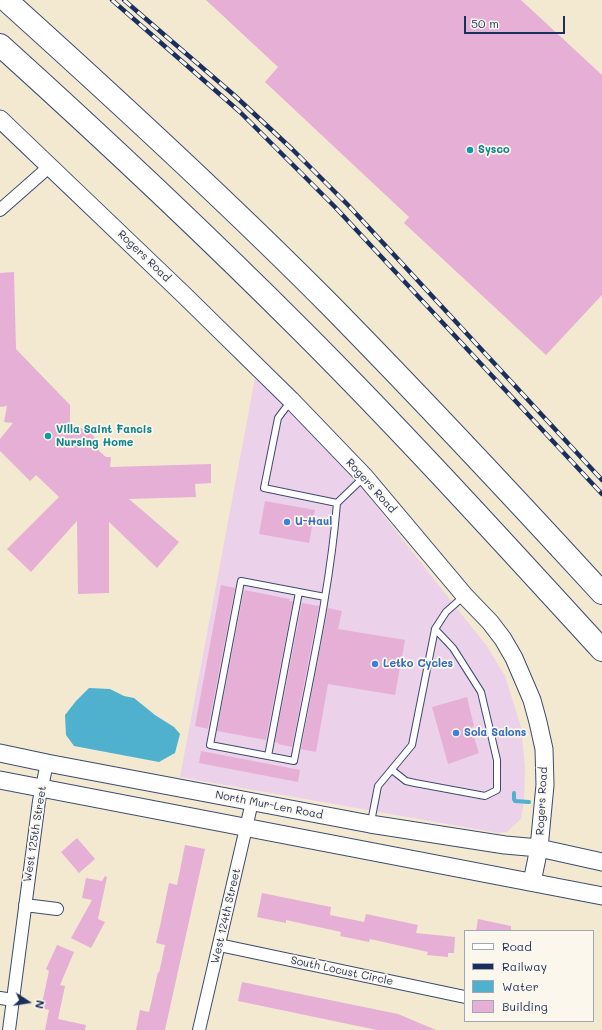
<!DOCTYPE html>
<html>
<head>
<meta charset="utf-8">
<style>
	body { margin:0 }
	#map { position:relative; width:602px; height:1030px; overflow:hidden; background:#f3e9d1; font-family:Mali,sans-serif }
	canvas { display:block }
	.legend { position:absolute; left:464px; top:930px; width:130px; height:92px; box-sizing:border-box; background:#fbf7ec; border:1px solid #a1a7b3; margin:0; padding:5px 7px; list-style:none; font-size:12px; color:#1b2f5e }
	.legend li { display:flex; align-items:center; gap:8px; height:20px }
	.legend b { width:20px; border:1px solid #a1a7b3 }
	.north { position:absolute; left:8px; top:982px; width:40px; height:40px; -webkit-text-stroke:3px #fbf7ec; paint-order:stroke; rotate:102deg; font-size:11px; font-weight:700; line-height:16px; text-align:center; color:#1b2f5e }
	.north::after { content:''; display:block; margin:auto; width:14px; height:18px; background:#1b2f5e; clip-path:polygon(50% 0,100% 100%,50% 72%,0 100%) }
	.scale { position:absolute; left:464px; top:16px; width:101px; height:18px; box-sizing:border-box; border:2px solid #1b2f5e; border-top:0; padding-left:5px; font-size:12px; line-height:14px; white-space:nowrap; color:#1b2f5e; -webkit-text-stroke:3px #fbf7ec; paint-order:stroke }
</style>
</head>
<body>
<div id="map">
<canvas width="602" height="1030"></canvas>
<ul class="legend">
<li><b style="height:5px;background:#fff"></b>Road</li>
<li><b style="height:5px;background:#1b2f5e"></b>Railway</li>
<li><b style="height:11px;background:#50b1cf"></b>Water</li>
<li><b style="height:11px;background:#e6afd5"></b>Building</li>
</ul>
<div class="north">N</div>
<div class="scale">50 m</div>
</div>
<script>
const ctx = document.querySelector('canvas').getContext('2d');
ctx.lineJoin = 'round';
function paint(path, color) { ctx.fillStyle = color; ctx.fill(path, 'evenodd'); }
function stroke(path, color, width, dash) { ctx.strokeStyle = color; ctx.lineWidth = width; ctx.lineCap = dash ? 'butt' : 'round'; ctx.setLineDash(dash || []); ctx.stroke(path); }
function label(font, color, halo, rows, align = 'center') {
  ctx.font = font + ' Mali,sans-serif'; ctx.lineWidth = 3.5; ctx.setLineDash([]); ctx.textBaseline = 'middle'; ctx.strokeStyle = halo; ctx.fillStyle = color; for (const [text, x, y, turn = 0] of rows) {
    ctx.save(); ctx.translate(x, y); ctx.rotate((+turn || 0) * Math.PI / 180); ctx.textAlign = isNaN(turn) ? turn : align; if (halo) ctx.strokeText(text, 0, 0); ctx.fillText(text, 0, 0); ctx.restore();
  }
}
const built = new Path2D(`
	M255 378 285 406 358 483 486 645 505 676 521 727 525 767 524 802 521 819 507 832 498 833 180 777Z`);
const water = new Path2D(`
	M89 688 110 689 124 696 134 698 155 715 174 727 180 734 175 753 159 762 74 746 66 735 65 715 76 701Z`);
const stream = new Path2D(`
	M514 793V799L515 801 529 802`);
const building = new Path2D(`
	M206 0H521L602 75V295L546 355 404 223 409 217 265 82 278 67Z
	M14 272 16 349 70 405V423L91 433 97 441 99 451 106 457H111L110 467 211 464V483L195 484 196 497 129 499 179 542 157 568 109 522V593L78 594 77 521 31 572 7 549 59 497 36 475 30 481 0 451V439L13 423 4 422 7 406 0 407V273Z
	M265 501 315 510 309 543 259 534Z
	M221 585 235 588 208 729 195 726Z
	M244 590 290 599 289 601H293L266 740 217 731Z
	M302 603 319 606 292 747 278 744V743L275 742Z
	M328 608 342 611 338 629 405 640 395 695 328 684 316 752 301 749Z
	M467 697 474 726 471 728 479 753 448 764 432 707Z
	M201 751 300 770 298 782 199 763Z
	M77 838 95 859 79 873 61 852Z
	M185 845 205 849 165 1030H136L140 1010 149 1012 158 972 159 973 165 945 156 943 160 926 169 883 177 885Z
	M105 876 107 877 98 919 105 922 91 948 71 938 92 900 82 898 86 878 102 881Z
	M262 893 331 907 330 915 364 922 366 914 418 925 416 933 455 937 454 953H448V957L427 955 428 952 370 939 369 942 340 936 341 932 286 920V923L257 917Z
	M478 919 511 926V931H476Z
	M57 945 74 952 60 985 65 986 58 1019 86 1025 85 1030H45L49 1010 41 1008 49 971 46 969Z
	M242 982 398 1014 436 1030H377L238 1001Z`);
const lane = new Path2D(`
	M290 402 278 418 264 488 337 503 363 478
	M325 597 241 581 210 745 294 761C310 676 330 590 337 503
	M268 756 299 592
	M392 770 406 781 415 783 485 796 497 790V760L481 692 453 648 435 629
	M371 822 378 786 412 745 435 629 446 612 464 596`);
const street = new Path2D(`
	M0 210 50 166
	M25 905 57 909
	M219 945 465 997
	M0 998 13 1000
	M9 1030 39 801 47 763
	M199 1030 252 802`);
const secondary = new Path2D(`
	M0 119 183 294 291 400 365 477 465 596 490 622 503 639 514 658 532 700 538 722 544 749 545 785 539 848 532 882
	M0 753 47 763 370 824 505 845 539 848 602 862
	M0 780 602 896`);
const highway = new Path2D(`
	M6 0C117 100 227 201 332 307 424 401 513 496 602 593
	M0 45C103 138 204 233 302 331 405 434 503 542 602 650`);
const rail = new Path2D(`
	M112 0 240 112 335 207 602 494
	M124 0 234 95 292 149 348 205 602 480`);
const markers = [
	[470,150,4,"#0f9aa8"],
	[48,436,4,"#0f9aa8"],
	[287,522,4,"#3f7fe0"],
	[375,664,4,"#3f7fe0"],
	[456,733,4,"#3f7fe0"]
];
const cultureNames = [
	["Sysco",478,150],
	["Villa Saint Fancis",56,430],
	["Nursing Home",56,443]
];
const streetNames = [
	["Rogers Road",144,256,44],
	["Rogers Road",371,486,48],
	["Rogers Road",542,801,-87],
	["North Mur-Len Road",269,805,11],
	["West 125th Street",35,834,-81],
	["West 124th Street",226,916,-77],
	["South Locust Circle",342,971,12]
];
const shopNames = [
	["U-Haul",295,522],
	["Letko Cycles",383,664],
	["Sola Salons",464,733]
];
paint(built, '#ecd1ea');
paint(water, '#50b1cf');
stroke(stream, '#50b1cf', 4);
paint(building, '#e6afd5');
stroke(lane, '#3b4b6f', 8);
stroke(street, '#3b4b6f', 14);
stroke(secondary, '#3b4b6f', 19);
stroke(highway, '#3b4b6f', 24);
stroke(lane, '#fff', 6);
stroke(street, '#fff', 12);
stroke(secondary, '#fff', 17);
stroke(highway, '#fff', 22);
stroke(rail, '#1b2f5e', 4.5);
stroke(rail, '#fbf7ec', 3, [9]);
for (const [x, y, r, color] of markers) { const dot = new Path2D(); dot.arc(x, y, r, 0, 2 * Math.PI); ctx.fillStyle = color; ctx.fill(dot); stroke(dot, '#fbf7ec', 1.5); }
label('bold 11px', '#0d838f', '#fbf7ec', cultureNames, 'left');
label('11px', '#1b2f5e', '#fbf7ec', streetNames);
label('bold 11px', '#366cbe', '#fbf7ec', shopNames, 'left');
</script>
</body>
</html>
